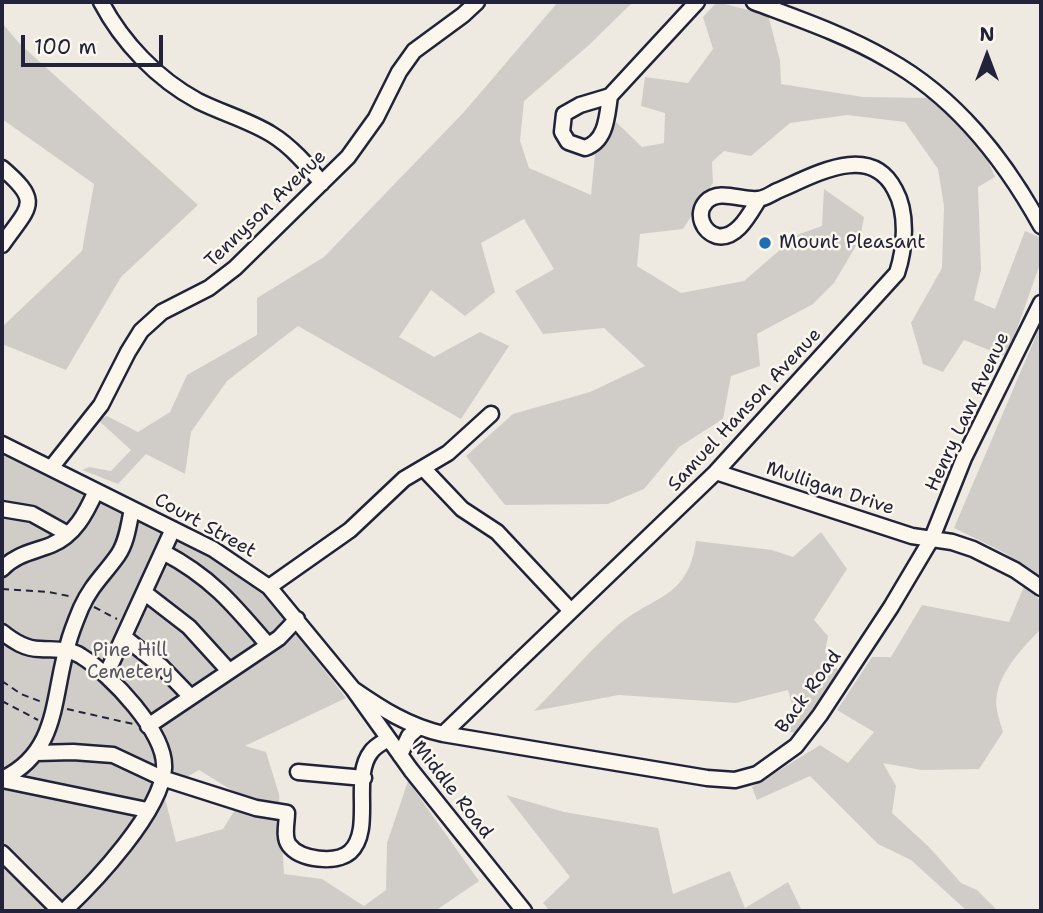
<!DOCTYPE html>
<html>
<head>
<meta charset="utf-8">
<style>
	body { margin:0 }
	#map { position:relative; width:1043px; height:913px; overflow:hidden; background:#eeeae2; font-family:"Shantell Sans",sans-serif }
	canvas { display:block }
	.frame { position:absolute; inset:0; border:4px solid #22223b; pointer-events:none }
	.north { position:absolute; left:952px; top:21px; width:70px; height:70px; -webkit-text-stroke:5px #fbf7ec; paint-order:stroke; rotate:0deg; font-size:19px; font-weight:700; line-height:28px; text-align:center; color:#22223b }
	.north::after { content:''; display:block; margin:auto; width:24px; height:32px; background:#22223b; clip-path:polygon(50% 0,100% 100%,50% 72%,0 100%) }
	.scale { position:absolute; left:21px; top:35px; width:142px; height:32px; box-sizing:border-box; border:4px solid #22223b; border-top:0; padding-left:9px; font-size:21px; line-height:24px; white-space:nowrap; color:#22223b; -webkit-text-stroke:5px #fbf7ec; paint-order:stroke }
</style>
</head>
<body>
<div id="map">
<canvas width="1043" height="913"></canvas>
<div class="frame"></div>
<div class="north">N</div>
<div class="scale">100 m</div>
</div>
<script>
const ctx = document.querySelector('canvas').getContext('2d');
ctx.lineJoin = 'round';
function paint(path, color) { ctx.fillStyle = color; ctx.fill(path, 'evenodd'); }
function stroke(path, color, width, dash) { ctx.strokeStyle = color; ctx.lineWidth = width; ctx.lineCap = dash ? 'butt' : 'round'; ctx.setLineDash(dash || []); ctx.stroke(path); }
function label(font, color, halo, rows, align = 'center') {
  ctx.font = font + ' "Shantell Sans",sans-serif'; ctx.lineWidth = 5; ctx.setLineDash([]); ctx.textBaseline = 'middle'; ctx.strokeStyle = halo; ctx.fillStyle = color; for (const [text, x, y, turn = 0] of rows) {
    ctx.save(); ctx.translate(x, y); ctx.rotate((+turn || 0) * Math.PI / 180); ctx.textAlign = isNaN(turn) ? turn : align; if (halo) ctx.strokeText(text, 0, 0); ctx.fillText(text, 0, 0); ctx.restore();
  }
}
const green = new Path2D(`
	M558 2H633L589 45 524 101 520 141 529 168 591 195 595 154 616 122 642 147 664 143 665 113 641 106 645 77 688 83 713 49 703 17 717 2 768 15 780 60 781 84 863 97 931 98 982 147 995 177 978 187 981 270 974 300 995 309 1025 231 1039 237 1041 261 1007 357 964 340 943 372 923 364 911 323 942 268 944 206 938 169 905 122 847 115 790 123 751 156 724 151 712 162 713 183 683 229 640 234 637 266 681 293 744 281 797 235 822 226 824 189 864 217 860 239 834 283 813 304 757 334 760 366 731 376 723 419 679 447 644 489 608 504 505 505 466 456 513 414 590 392 645 366 604 328 543 334 515 291 554 269 524 219 481 243 495 292 465 316 431 290 399 337 434 357 480 332 509 346 461 419 298 326 227 381 191 432 185 474 146 454 118 484 82 470 89 467 111 471 131 450 98 420 107 416 138 432 170 412 187 375 257 335V298L324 257 464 112Z
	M2 23 20 44 198 205 121 277 66 370 2 344V327L82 251 94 184 2 119Z
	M1041 324V579L1005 553 954 528Z
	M2 453 214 558 248 580 268 598 346 698 245 746 266 752 279 794 284 874 322 879 364 906 386 890 387 843 408 781 479 881 435 911H2ZM199 770 243 797 223 829 176 842 163 790Z
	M821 532 847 569 814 620 828 636 825 652 841 674 801 733 786 732 794 711 788 690 736 703 619 695 534 711C561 684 587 653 616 627 652 595 688 600 696 541L772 550 793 557Z
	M1025 584 1041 602V629C1022 648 991 680 997 710 998 717 1001 725 1003 732L979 769 921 770 883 763 896 786 892 813 929 847 961 883 977 890 998 911H967L911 860 878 844 810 776 757 800 752 787 820 745 848 763 874 732 837 710 872 657H891L922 605 1009 622Z
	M506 795 564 812 658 828 673 894 730 871 745 908 788 882 802 911H550L543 903 570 877Z`);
const path = new Path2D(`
	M2 589 49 592 73 597
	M94 607 117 619
	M2 681 21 694 42 702
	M2 701 38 720
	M67 709 133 724`);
const minor = new Path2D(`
	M101 2C122 42 157 79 198 101 222 113 248 120 271 134 291 146 307 165 322 183
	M754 2C799 19 846 35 887 59 956 97 1004 159 1041 226
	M610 96C607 115 607 141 585 148L568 142 562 132 564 114 580 105 610 96 697 2
	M2 168C43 203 29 206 2 245
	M2 444 213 549 269 587 353 689 411 770 524 911
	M51 468 101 405 128 352 141 331 162 312 209 288 235 268 348 157 376 118 399 72 414 51 463 15 477 2
	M424 469 462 509 497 532 571 611
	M716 472 912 536 952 542 973 549 1015 570 1041 588
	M2 509 32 514 68 534
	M163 552C211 577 234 605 268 645
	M2 569C16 554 33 552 51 545 75 535 86 513 96 491
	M269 587 350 530 404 479 448 453 491 414
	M145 593 189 627 229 671
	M2 632C13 641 25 649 40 649 54 650 69 648 81 656 110 674 167 733 164 769 161 812 95 882 64 911
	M124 637 162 667 191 697
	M106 675 173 529
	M353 689C382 709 408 726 443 734L707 778 735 780 757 774 796 746 820 715 891 607 932 538 964 458 1041 303
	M148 726 279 638 297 619
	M443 734 716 472 897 273C905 249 908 213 895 190 870 141 813 176 777 191 771 194 764 199 758 199 742 201 719 188 706 202 695 214 703 232 717 236 737 240 750 213 759 199
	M36 753 73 752 113 755 162 778 256 808 287 813C287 823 283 837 289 845 300 860 336 864 350 852 374 830 351 777 371 752 375 746 382 743 388 739
	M400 755 409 736 418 728
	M298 772 364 778
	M2 779C60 752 52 695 68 644 71 632 76 620 81 608 92 584 104 575 118 555 127 542 129 523 132 509
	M2 780 147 810
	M2 853 60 911`);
const markers = [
	[765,243,7,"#1f6fb2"]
];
const streetNames = [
	["Tennyson Avenue",266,209,-44],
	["Samuel Hanson Avenue",745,410,-47],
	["Henry Law Avenue",968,412,-65],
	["Mulligan Drive",830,489,18],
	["Court Street",205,526,29],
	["Back Road",809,692,-54],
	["Middle Road",452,790,52]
];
const poiNames = [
	["Mount Pleasant",779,243]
];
const parkNames = [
	["Pine Hill",130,651],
	["Cemetery",130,673]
];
paint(green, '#d0cdc9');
stroke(minor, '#22223b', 19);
stroke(path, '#22223b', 2, [7, 5]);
stroke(minor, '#fbf7ec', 14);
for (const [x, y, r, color] of markers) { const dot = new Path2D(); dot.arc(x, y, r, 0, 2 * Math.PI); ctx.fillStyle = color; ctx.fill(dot); stroke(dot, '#fbf7ec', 2.5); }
label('19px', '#22223b', '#fbf7ec', streetNames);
label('19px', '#22223b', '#fbf7ec', poiNames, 'left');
label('19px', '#565566', '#fbf7ec', parkNames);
</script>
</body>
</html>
